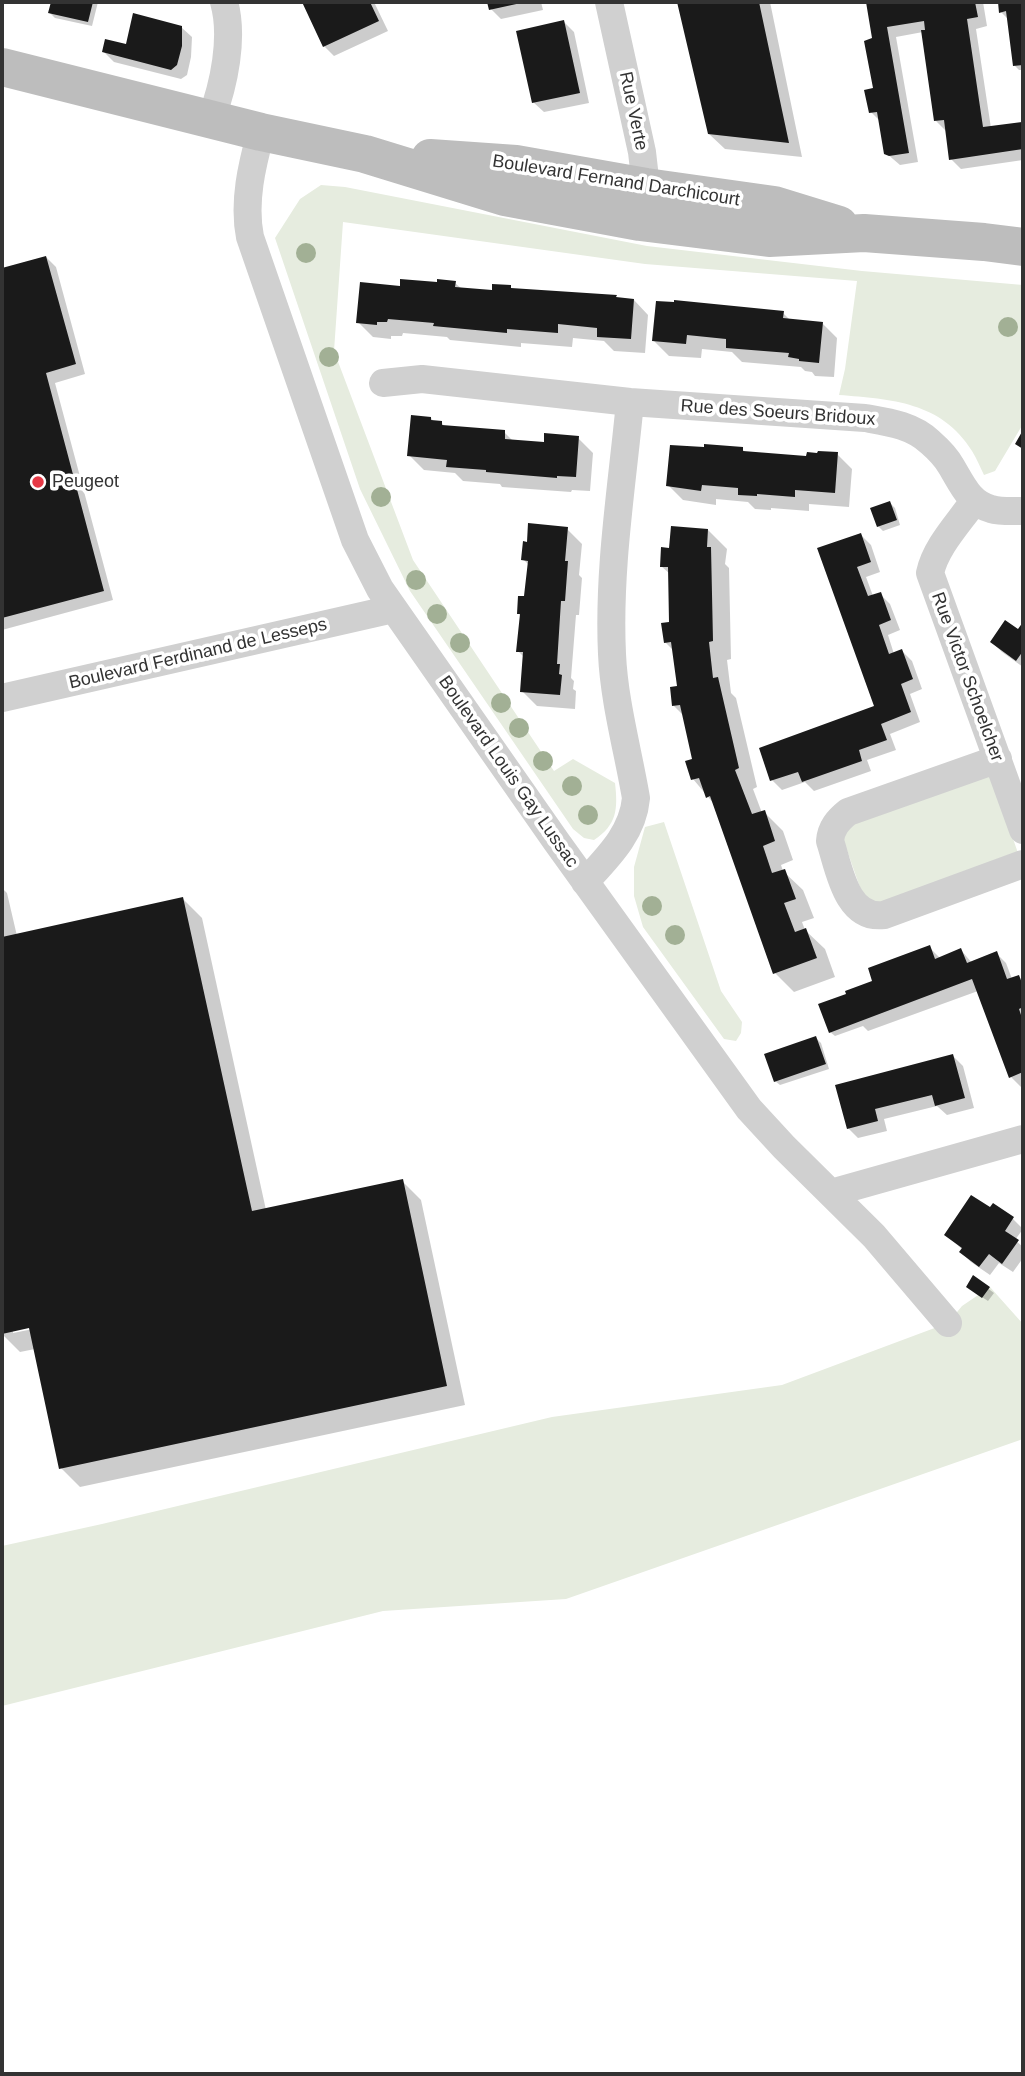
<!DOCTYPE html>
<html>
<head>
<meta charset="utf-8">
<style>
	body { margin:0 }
	#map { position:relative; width:1025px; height:2076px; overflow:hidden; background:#fff; font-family:Helvetica,sans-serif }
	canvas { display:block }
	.frame { position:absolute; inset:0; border:4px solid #333; pointer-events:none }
</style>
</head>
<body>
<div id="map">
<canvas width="1025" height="2076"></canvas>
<div class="frame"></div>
</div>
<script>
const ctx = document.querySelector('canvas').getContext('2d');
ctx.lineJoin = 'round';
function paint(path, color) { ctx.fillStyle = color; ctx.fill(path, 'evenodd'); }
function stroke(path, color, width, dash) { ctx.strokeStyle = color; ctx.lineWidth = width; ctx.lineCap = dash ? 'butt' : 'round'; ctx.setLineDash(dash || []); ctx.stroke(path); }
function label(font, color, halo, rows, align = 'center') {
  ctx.font = font + ' Helvetica,sans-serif'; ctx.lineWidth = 7; ctx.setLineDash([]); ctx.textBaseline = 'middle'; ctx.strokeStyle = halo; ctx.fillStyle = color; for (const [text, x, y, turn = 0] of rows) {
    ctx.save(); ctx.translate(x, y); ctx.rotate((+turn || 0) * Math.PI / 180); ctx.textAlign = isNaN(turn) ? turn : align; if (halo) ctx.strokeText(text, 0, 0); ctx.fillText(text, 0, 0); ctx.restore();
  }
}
const green = new Path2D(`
	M321 185 345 187 647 246 862 271 1023 285V424L995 471 984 475C980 467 977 459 972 451 942 402 891 399 839 395L845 369 857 281 645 264 343 222 334 351 413 560 554 771 573 759 615 783C618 809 617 825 594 840L584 838 573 829 410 591 360 489 275 238 300 199Z
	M990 773 1018 853 878 904 863 896 843 839 850 825Z
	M664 822 721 991 742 1022 741 1033 736 1041 724 1039 643 927 634 896V867L645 827Z
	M990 1287 1023 1324V1439L566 1599 383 1611 2 1706V1546L102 1524 552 1417 782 1385 948 1323 962 1306Z`);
const shadow = new Path2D(`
	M53 2H98L92 26 55 18 50 13Z
	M304 2H374L388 31 334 56 324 46Z
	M489 2H541L543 10 501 19 491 9Z
	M678 2H770L802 157 725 149 709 134Z
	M868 2H983L987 26 976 29 991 128 1021 124 1023 126V160L961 169 951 159 946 131 936 121 923 32 896 37 918 162 900 165 886 153 881 122 871 112 875 89 874 39Z
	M999 2H1023V70H1019L1015 66 1008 19 1001 12Z
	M564 22 574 32 589 103 544 112 533 102Z
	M181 27 192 37 191 57 187 75 181 79 114 62 104 52 127 46Z
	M46 257 56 267 85 374 55 383 113 600 2 630V270Z
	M455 283 462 289 493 292 513 290 616 297 618 299 634 300 648 315 645 353 614 351 604 341 573 338 572 347 521 343V347L450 340 447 337 403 333 402 336H391V339L373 337 358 322 401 288Z
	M783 313 791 321 822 323 837 338 834 377 815 376 812 372 805 371 801 367 742 362 732 352 702 349 701 358 669 356 654 341Z
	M431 418 434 422H441L445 427 504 432 514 442 545 444 578 438 593 453 590 491 572 490 571 492 502 487 500 484 463 481 455 473 424 470 409 455Z
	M742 449 746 453 808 458 837 454 852 469 849 507 809 504V511L771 508V510L755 509 748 502 716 499V505L683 500 668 485Z
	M890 503 895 508 900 525 883 531 878 526Z
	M567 529 582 544 579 575 582 578 579 615H576L571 678 574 681 573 689 576 691 575 709 537 706 522 691 524 657 518 651 521 616 518 613 526 598 529 565 523 559Z
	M708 530 727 549 725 564 729 568 731 659 727 660 731 693 736 698 757 787 753 789 762 813 764 812 783 831 793 860 781 865 783 871 803 890 814 918 802 922 805 930 825 949 835 977 794 992 775 973 714 804 693 779 695 760 684 716 673 705 679 687 674 651 665 642 671 624 670 574 661 566 671 550Z
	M861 535 871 545 880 572 866 577 873 596 880 594 890 604 900 630 888 635 894 654 902 651 912 661 922 689 910 694 920 722 890 734 896 750 867 760 871 771 814 791 805 782 782 790 772 780 761 749 876 707 819 549Z
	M1023 625V667L1002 652 992 642 1018 632Z
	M2 888 7 893 17 936 183 899 202 918 266 1210 402 1181 421 1200 465 1405 80 1487 61 1468 35 1349 20 1352 2 1334ZM37 1325 38 1328 13 1333V1330Z
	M929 947 940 958 961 950 972 963 996 953 1006 963 1012 979 1019 977 1023 981V1086L1021 1087 1011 1077 978 991 868 1031 863 1026 835 1036 830 1032 875 982Z
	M816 1038 821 1043 829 1069 780 1085 775 1081Z
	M953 1056 963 1066 974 1108 947 1115 937 1106 884 1119 887 1131 858 1138 848 1128 837 1086Z
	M993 1205 1013 1219 1023 1229 1015 1240 1023 1247V1258L1013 1272 999 1263 990 1275 971 1262 961 1252 963 1250 946 1235 990 1210Z
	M974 1278 994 1293 988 1301 973 1291Z`);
const building = new Path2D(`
	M51 2H93L88 22 48 13Z
	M302 2H370L379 21 323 47Z
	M487 2H521V3L489 10Z
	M677 2H759L789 143 708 134Z
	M866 2H975L978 17 967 19 983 127 1022 122 1023 149 949 160 944 120 934 121 921 30H925L924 21 887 27 909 153 889 156 884 154 877 112 869 113 864 90 873 88 864 41 872 38Z
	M998 2H1023V65L1013 66 1006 11 999 13Z
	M133 13 182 26V46L177 65 171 70 102 52 105 39 126 44Z
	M564 20 580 93 532 103 516 31Z
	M46 256 76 364 46 373 104 591 2 618V268Z
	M400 279 437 282V279L456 281 455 287 492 290V284L511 285V288L617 295 616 297 634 299 631 339 597 337V328L558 324V333L507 329V333L433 326 434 323 388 319 387 322H377V325L356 323 360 282 400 286Z
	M674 300 784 311 783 318 823 322 819 363 799 361V359L788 357 789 353 726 348V339L687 335 686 344 652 341 656 301 674 302Z
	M411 415 431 417V420L442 421V425L505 430V439L544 442V433L579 436 576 477 557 476V478L486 472V470L446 467 447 460 407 456Z
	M1023 430V449L1015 444Z
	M704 444 743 447V451L806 456 807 452 817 453 818 451 838 452 835 493 795 490V497L757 494V496L738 495V488L702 485 701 491 666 486 670 445 704 447Z
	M890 501 897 520 877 527 870 508Z
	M528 523 568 527 565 561H568L565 601H561L557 664H560L559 674 562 675 560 695 520 692 523 652H516L520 614H517L518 596H524L528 561 521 560 523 541 527 542Z
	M671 526 708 529 707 547H711L713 641 709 642 713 678 718 677 739 768 735 770 752 814 765 810 775 841 763 846 772 873 785 869 796 899 784 903 795 932 806 928 817 958 773 974 710 796 706 798 699 778 691 780 685 761 692 759 680 705 672 706 670 687 677 686 671 642 664 643 661 623 669 622 668 567H660L661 547 669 548Z
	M861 533 871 562 857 567 868 596 881 592 891 620 879 625 889 654 902 649 913 679 901 684 911 712 881 724 887 740 859 750 862 761 802 782 798 772 770 781 759 748 874 706 817 548Z
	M1005 620 1018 629 1023 622V651L1016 661 990 642Z
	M183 897 252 1211 403 1179 447 1386 59 1469 29 1328 2 1334V937Z
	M930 945 935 959 961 948 967 963 997 951 1007 979 1019 975 1023 986V1007L1019 1009 1023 1021V1072L1009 1078 972 979 829 1033 818 1004 846 994 845 991 872 981 868 968Z
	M816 1036 826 1064 774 1082 764 1054Z
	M953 1054 965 1098 935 1106 932 1095 875 1109 878 1121 847 1129 835 1085Z
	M971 1195 990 1207 993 1203 1014 1217 1005 1231 1019 1240 1002 1264 989 1254 979 1267 959 1252 962 1248 944 1235Z
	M973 1275 990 1287 982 1298 966 1287Z`);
const street = new Path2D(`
	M609 2 642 152 646 187 643 205
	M211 119C224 85 234 37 224 2
	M261 132C252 165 243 202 250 237L355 540 380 589 556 841 749 1109 784 1147 874 1236 948 1323
	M383 383 422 379 630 402 865 418C888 422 912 425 930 442 938 449 946 457 951 466 962 484 969 503 991 509 1001 512 1013 511 1023 511
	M974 501C959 523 936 546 930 573L1023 830
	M2 698 393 609
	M998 759 848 812C838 820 831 828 830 841 839 868 846 920 884 915L1023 864
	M585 882C608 857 633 833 636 798 628 751 614 701 612 654 608 570 622 486 630 402
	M831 1193 1023 1139`);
const secondary = new Path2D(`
	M2 67 261 132 365 154 505 197 640 222 769 238 864 233 984 242 1023 247
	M430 158 516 164 646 187 774 205 839 225`);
const trees = [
	[306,253],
	[1008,327],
	[329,357],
	[381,497],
	[416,580],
	[437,614],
	[460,643],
	[501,703],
	[519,728],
	[543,761],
	[572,786],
	[588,815],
	[652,906],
	[675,935]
];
const markers = [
	[38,482,7,"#e63946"]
];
const streetNames = [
	["Rue Verte",633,111,78],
	["Boulevard Fernand Darchicourt",616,181,9],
	["Rue des Soeurs Bridoux",778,413,4],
	["Boulevard Ferdinand de Lesseps",198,654,-13],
	["Rue Victor Schoelcher",967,677,70],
	["Boulevard Louis Gay Lussac",508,772,55]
];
const poiNames = [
	["Peugeot",52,482]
];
paint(green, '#e6ecdf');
paint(shadow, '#0003');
paint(building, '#1a1a1a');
stroke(street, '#d0d0d0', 28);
stroke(secondary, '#bdbdbd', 38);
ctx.fillStyle = '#a2b095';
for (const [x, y] of trees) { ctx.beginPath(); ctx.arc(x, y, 10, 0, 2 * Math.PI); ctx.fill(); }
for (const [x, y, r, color] of markers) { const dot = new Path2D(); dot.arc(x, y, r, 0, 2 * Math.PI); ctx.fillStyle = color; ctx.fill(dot); stroke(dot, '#fff', 2.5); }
label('18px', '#333', '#fff', streetNames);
label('18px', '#333', '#fff', poiNames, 'left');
</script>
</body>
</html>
